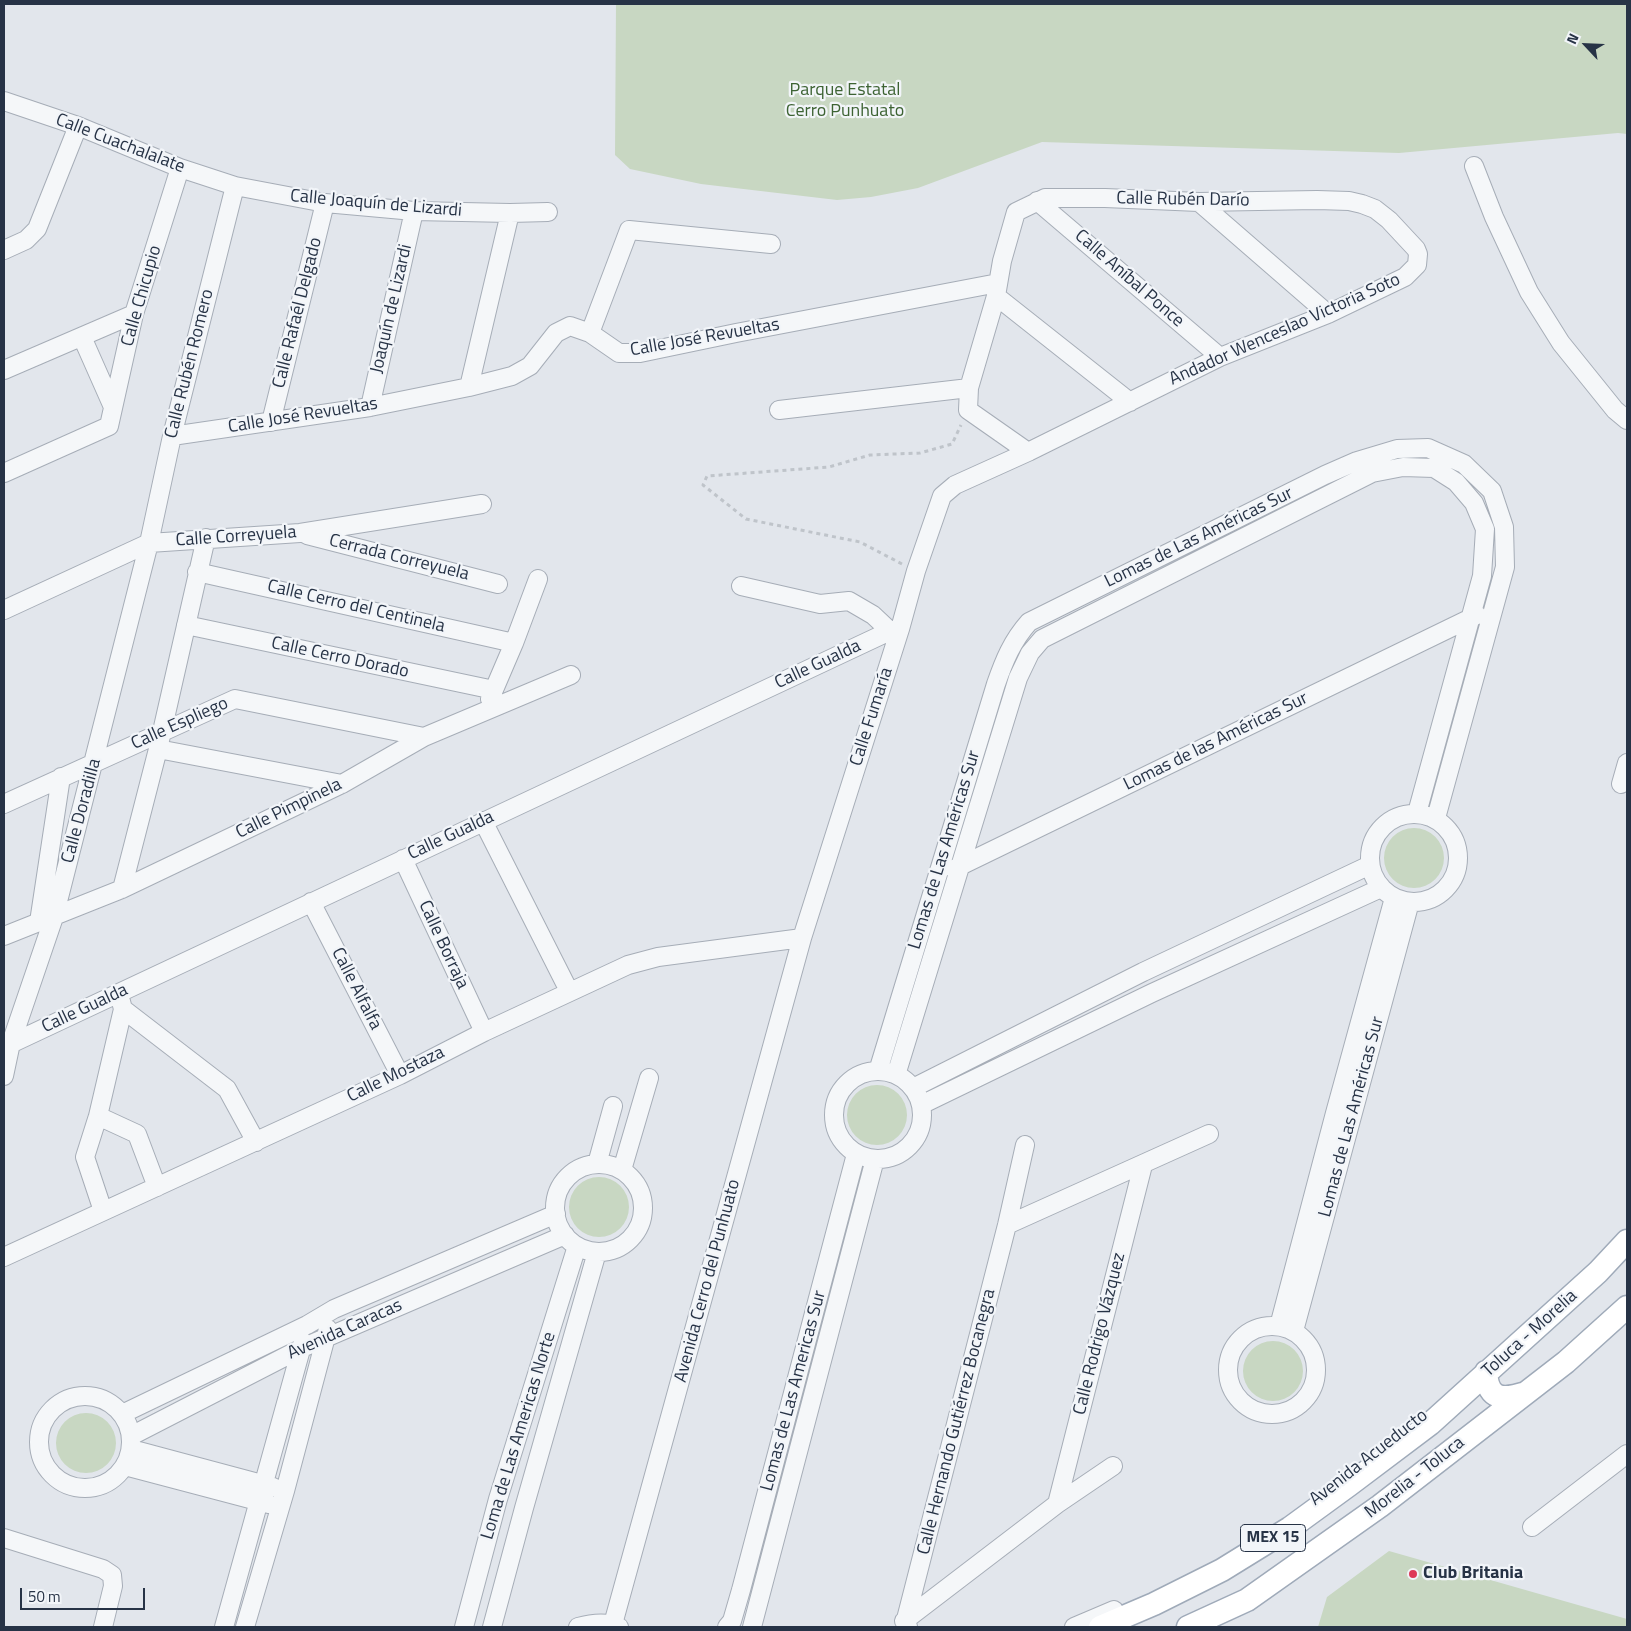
<!DOCTYPE html>
<html>
<head>
<meta charset="utf-8">
<style>
	body { margin:0 }
	#map { position:relative; width:1631px; height:1631px; overflow:hidden; background:#e2e6ec; font-family:"Titillium Web",sans-serif }
	canvas { display:block }
	.frame { position:absolute; inset:0; border:5px solid #273346; pointer-events:none }
	.north { position:absolute; left:1561px; top:20px; width:50px; height:50px; -webkit-text-stroke:4px #f2f5f9; paint-order:stroke; rotate:295deg; font-size:14px; font-weight:700; line-height:20px; text-align:center; color:#273346 }
	.north::after { content:''; display:block; margin:auto; width:18px; height:22px; background:#273346; clip-path:polygon(50% 0,100% 100%,50% 72%,0 100%) }
	.scale { position:absolute; left:20px; top:1588px; width:125px; height:22px; box-sizing:border-box; border:2px solid #273346; border-top:0; padding-left:6px; font-size:15px; line-height:18px; white-space:nowrap; color:#273346; -webkit-text-stroke:4px #f2f5f9; paint-order:stroke }
</style>
</head>
<body>
<div id="map">
<canvas width="1631" height="1631"></canvas>
<div class="frame"></div>
<div class="north">N</div>
<div class="scale">50 m</div>
</div>
<script>
const ctx = document.querySelector('canvas').getContext('2d');
ctx.lineJoin = 'round';
function paint(path, color) { ctx.fillStyle = color; ctx.fill(path, 'evenodd'); }
function stroke(path, color, width, dash) { ctx.strokeStyle = color; ctx.lineWidth = width; ctx.lineCap = dash ? 'butt' : 'round'; ctx.setLineDash(dash || []); ctx.stroke(path); }
function label(font, color, halo, rows, align = 'center') {
  ctx.font = font + ' "Titillium Web",sans-serif'; ctx.lineWidth = 4.5; ctx.setLineDash([]); ctx.textBaseline = 'middle'; ctx.strokeStyle = halo; ctx.fillStyle = color; for (const [text, x, y, turn = 0] of rows) {
    ctx.save(); ctx.translate(x, y); ctx.rotate((+turn || 0) * Math.PI / 180); ctx.textAlign = isNaN(turn) ? turn : align; if (halo) ctx.strokeText(text, 0, 0); ctx.fillText(text, 0, 0); ctx.restore();
  }
}
const green = new Path2D(`
	M616 4H1627V134L1618 133 1399 153 1042 142 918 188 871 197 837 200 701 184 630 169 615 155Z
	M1384 858a30 30 0 1 1 60 0a30 30 0 1 1-60 0Z
	M847 1115a30 30 0 1 1 60 0a30 30 0 1 1-60 0Z
	M569 1207a30 30 0 1 1 60 0a30 30 0 1 1-60 0Z
	M1243 1371a30 30 0 1 1 60 0a30 30 0 1 1-60 0Z
	M56 1443a30 30 0 1 1 60 0a30 30 0 1 1-60 0Z
	M1389 1551 1627 1619V1627H1318L1327 1597Z`);
const path = new Path2D(`
	M902 564 860 542 746 519 703 485 707 476 829 467 870 455 920 453 952 444 961 425`);
const minor = new Path2D(`
	M4 101 78 126 180 168 235 186 325 203 414 211 510 213 548 212
	M1474 166 1494 217 1529 292 1561 343 1615 410 1627 420
	M1037 201 1220 357
	M1199 202 1328 314
	M4 250 26 240 37 229 78 126
	M996 296 1130 402
	M590 333 629 230 771 244
	M82 337 113 407
	M4 370 134 314
	M469 387 510 213
	M370 407 414 211
	M779 410 969 388
	M271 422 325 203
	M172 436 370 407 469 387 512 376 530 366 556 333 570 326 590 333 619 353H640L736 333 998 283
	M4 473 109 426 134 314 180 168
	M307 535 498 584
	M197 572 514 643
	M741 586 820 604 849 601 873 615 890 631
	M4 610 149 543 300 533 482 504
	M186 625 494 690
	M490 699 514 643 538 579
	M158 749 342 784
	M1621 784 1627 763
	M4 804 235 699 424 737
	M1370 858a44 44 0 1 1 88 0a44 44 0 1 1-88 0Z
	M483 821 569 991
	M403 859 484 1032
	M954 869 1477 615
	M122 889 158 749 206 538
	M311 902 400 1075
	M39 922 61 777
	M4 936 122 889 342 784 424 737 571 675
	M123 1009 227 1089 256 1142
	M4 1047C300 909 594 769 890 631L900 629
	M878 1071 996 684C1004 661 1012 641 1029 622L1325 475 1357 461 1397 449 1428 448 1464 464 1492 491 1504 527 1505 567 1436 818
	M834 1115a44 44 0 1 1 88 0a44 44 0 1 1-88 0Z
	M896 1075 1018 678 1030 653 1042 639 1372 473 1403 467 1434 468 1456 482 1474 503 1485 529 1482 576 1417 813
	M4 1076 11 1043 54 917 149 543 172 436 235 186
	M913 1088 1143 972 1370 865
	M921 1105 1152 993 1381 888
	M98 1116 137 1134 157 1187
	M597 1164 613 1106
	M555 1208a44 44 0 1 1 88 0a44 44 0 1 1-88 0Z
	M622 1170 649 1078
	M103 1211 85 1157 98 1116 123 1009 119 994
	M1007 1225 1209 1134
	M4 1257 400 1075 484 1032 628 965 658 957 802 938
	M1228 1370a44 44 0 1 1 88 0a44 44 0 1 1-88 0Z
	M1279 1326 1335 1113 1394 898
	M1294 1331 1410 902
	M39 1442a46 46 0 1 1 92 0a46 46 0 1 1-92 0Z
	M122 1414 307 1325 334 1309 556 1214
	M131 1436 302 1348 565 1235
	M131 1449 273 1487
	M125 1466 269 1504
	M1057 1504 1143 1165
	M1532 1527 1627 1454
	M4 1538 103 1569 112 1575 113 1586 103 1627
	M904 1621 1057 1504 1113 1466
	M613 1624 802 938 900 629 916 571 942 496 955 485 1028 452 1220 357 1328 314 1405 277 1417 265 1418 254 1416 249 1389 220 1375 209 1362 204 1349 201 1317 200 1199 202 1105 198H1045L1016 212 1002 261 996 296 969 388 968 410 1028 452
	M224 1627 303 1342
	M245 1627 285 1491 328 1329
	M464 1627 498 1499 577 1246
	M492 1627 524 1508 597 1252
	M578 1627C592 1623 606 1621 619 1627
	M727 1627 732 1621 741 1590 856 1154
	M752 1627 875 1159
	M908 1627 906 1619 1007 1225 1025 1145
	M1074 1627 1114 1610`);
const major = new Path2D(`
	M1486 1372C1488 1401 1503 1400 1526 1393
	M1100 1627 1154 1604 1222 1570 1290 1528 1349 1485 1430 1424 1598 1272 1627 1241
	M1188 1627 1247 1600 1380 1506 1566 1362 1627 1307`);
const markers = [
	[1413,1574,5,"#de3957"]
];
const shields = [
	[1273,1538,65]
];
const shieldNames = [
	["MEX 15",1273,1538]
];
const parkNames = [
	["Parque Estatal",845,91],
	["Cerro Punhuato",845,112]
];
const streetNames = [
	["Calle Cuachalalate",120,144,21],
	["Calle Rubén Darío",1183,200,1],
	["Calle Joaquín de Lizardi",376,204,5],
	["Calle Aníbal Ponce",1129,279,41],
	["Calle Chicupio",142,296,-74],
	["Joaquín de Lizardi",392,309,-77],
	["Calle Rafaél Delgado",298,313,-76],
	["Andador Wenceslao Victoria Soto",1285,330,-24],
	["Calle José Revueltas",705,338,-10],
	["Calle Rubén Romero",190,364,-76],
	["Calle José Revueltas",303,416,-9],
	["Calle Correyuela",236,537,-4],
	["Lomas de Las Américas Sur",1199,538,-26],
	["Cerrada Correyuela",399,558,14],
	["Calle Cerro del Centinela",356,607,13],
	["Calle Cerro Dorado",340,658,12],
	["Calle Gualda",818,665,-25],
	["Calle Fumaría",872,717,-72],
	["Calle Espliego",180,724,-24],
	["Lomas de las Américas Sur",1216,742,-26],
	["Calle Pimpinela",289,809,-26],
	["Calle Doradilla",82,811,-75],
	["Calle Gualda",451,836,-25],
	["Lomas de Las Américas Sur",945,850,-73],
	["Calle Borraja",443,945,65],
	["Calle Alfalfa",356,989,63],
	["Calle Gualda",85,1009,-25],
	["Calle Mostaza",396,1075,-26],
	["Lomas de Las Américas Sur",1352,1117,-75],
	["Avenida Cerro del Punhuato",708,1281,-75],
	["Avenida Caracas",345,1330,-24],
	["Calle Rodrigo Vázquez",1100,1334,-76],
	["Toluca - Morelia",1530,1334,-42],
	["Lomas de Las Americas Sur",794,1391,-75],
	["Calle Hernando Gutiérrez Bocanegra",957,1422,-76],
	["Loma de Las Americas Norte",519,1436,-73],
	["Avenida Acueducto",1369,1458,-38],
	["Morelia - Toluca",1415,1478,-38]
];
const poiNames = [
	["Club Britania",1423,1574]
];
paint(green, '#c8d7c2');
stroke(minor, '#a6adb7', 20);
stroke(major, '#9faab9', 25);
stroke(path, '#bfc4ca', 3, [4, 4]);
stroke(minor, '#f5f7f9', 18);
stroke(major, '#fff', 22);
for (const [x, y, r, color] of markers) { const dot = new Path2D(); dot.arc(x, y, r, 0, 2 * Math.PI); ctx.fillStyle = color; ctx.fill(dot); stroke(dot, '#f2f5f9', 2); }
for (const [x, y, w] of shields) { const box = new Path2D(); box.roundRect(x - w / 2, y - 13.5, w, 27, 4); ctx.fillStyle = '#f2f5f9'; ctx.fill(box); stroke(box, '#273346', 1); }
label('bold 16px', '#273346', null, shieldNames);
label('18px', '#3d6333', '#f2f5f9', parkNames);
label('18px', '#273346', '#f2f5f9', streetNames);
label('bold 18px', '#273346', '#f2f5f9', poiNames, 'left');
</script>
</body>
</html>
